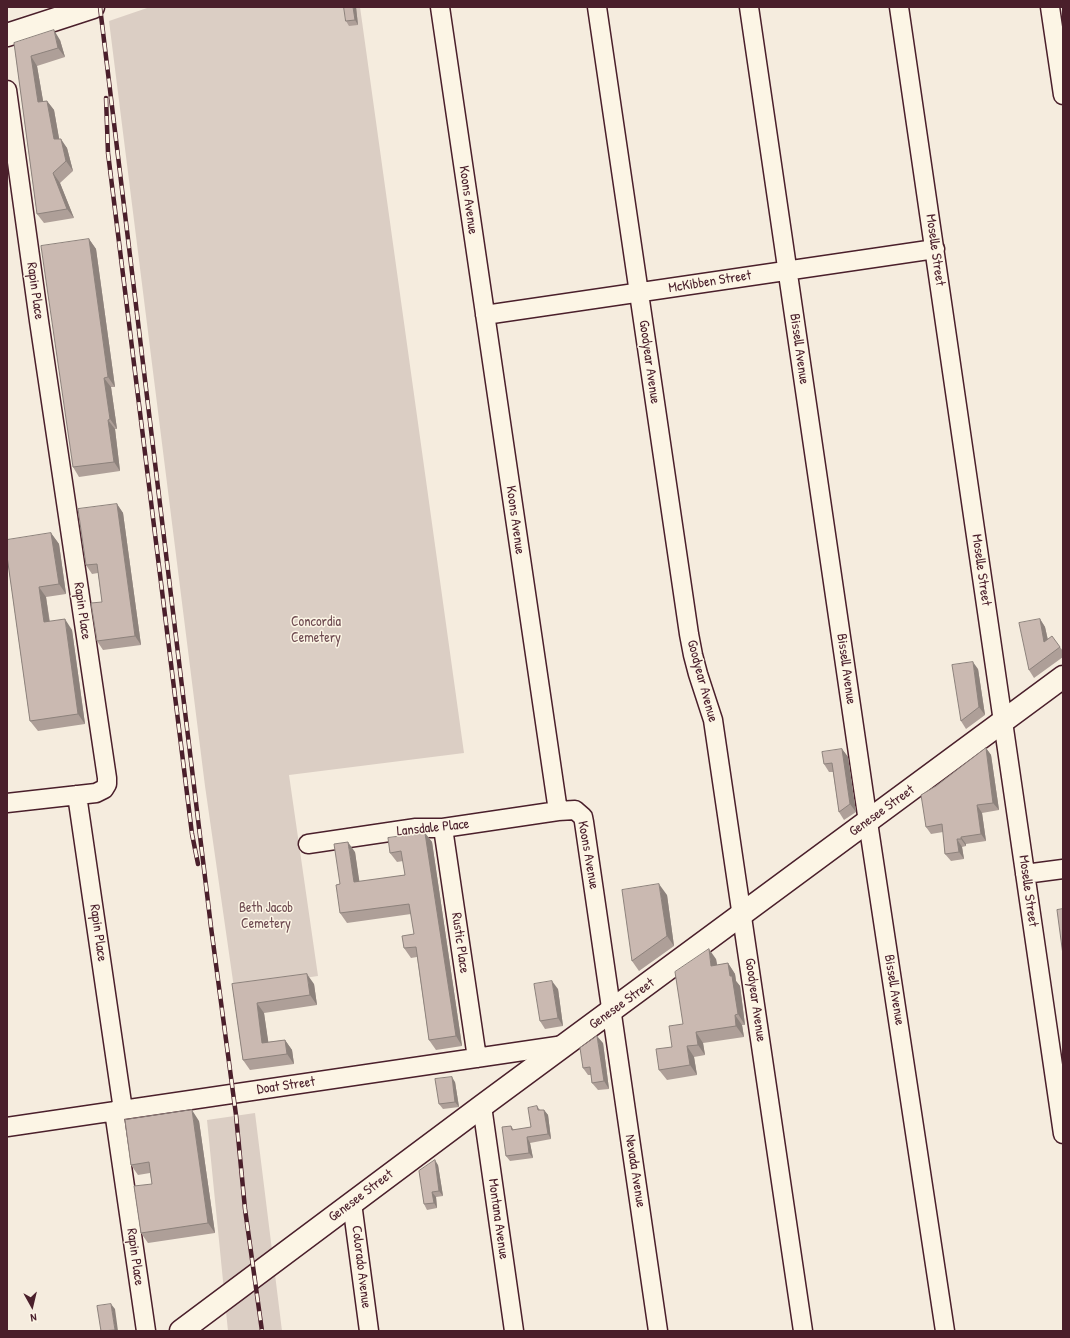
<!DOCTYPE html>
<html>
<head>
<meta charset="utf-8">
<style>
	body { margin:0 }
	#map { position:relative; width:1070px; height:1338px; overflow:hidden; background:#f5ecde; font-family:"Patrick Hand",sans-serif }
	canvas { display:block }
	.frame { position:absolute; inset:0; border:8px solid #4a1f2b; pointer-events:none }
	.north { position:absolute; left:12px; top:1286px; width:40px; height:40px; -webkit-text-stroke:3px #fcf5e5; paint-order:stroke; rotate:172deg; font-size:11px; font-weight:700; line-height:16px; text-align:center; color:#4a1f2b }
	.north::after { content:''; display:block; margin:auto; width:14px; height:18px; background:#4a1f2b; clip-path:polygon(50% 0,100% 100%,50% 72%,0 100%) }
</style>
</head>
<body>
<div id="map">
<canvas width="1070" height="1338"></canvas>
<div class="frame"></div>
<div class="north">N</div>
</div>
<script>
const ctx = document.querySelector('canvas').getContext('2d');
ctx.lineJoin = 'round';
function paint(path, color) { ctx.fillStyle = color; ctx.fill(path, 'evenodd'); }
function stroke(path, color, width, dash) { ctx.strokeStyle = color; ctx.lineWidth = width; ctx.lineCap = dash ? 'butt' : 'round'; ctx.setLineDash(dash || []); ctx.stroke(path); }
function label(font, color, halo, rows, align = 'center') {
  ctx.font = font + ' "Patrick Hand",sans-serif'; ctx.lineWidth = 3; ctx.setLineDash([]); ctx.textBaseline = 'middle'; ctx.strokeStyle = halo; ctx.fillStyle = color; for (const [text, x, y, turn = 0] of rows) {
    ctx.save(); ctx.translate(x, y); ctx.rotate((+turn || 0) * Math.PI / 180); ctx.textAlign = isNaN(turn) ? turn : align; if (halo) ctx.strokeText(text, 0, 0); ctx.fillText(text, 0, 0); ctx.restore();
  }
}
const green = new Path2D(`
	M150 7H360L464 753 289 775 318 976 234 988 205 786 109 21Z
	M255 1113 282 1331H228L207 1120Z`);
const minor = new Path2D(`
	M440 7 558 811 575 810 583 817 584 822 658 1331
	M597 7 689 634 693 655 698 674 713 720 803 1331
	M749 7 868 822 945 1331
	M899 7 1063 1134
	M1050 7 1063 95
	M7 90 39 321 107 778V784L104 789 96 793 7 803
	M485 315 935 249
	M77 795 123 1110
	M443 828 477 1058
	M308 844 416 828H443L558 811
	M1025 874 1063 869
	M482 1106 514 1331
	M114 1111 146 1331
	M7 1127 564 1045
	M352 1203 369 1331`);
const major = new Path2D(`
	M7 35 93 7
	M181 1331 482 1106 1063 677`);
const rail = new Path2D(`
	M100 7 211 927 236 1115 245 1209 262 1331
	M106 98 108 153 192 834 198 864`);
const wall = new Path2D(`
	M356 7 358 25 349 26 346 21Z
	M60 40 65 57 37 66 43 101H47L54 110 59 139 67 148 73 171 60 183 74 218 44 223 37 214 14 43Z
	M89 239 96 249 115 387H111L117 429H115L120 471 79 477 73 467Z
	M117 504 123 513 141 645 103 650 97 641 102 602 98 573 92 574 86 565Z
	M51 533 59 544 66 594 46 597 50 622 72 630 85 724 38 731 30 721 7 556Z
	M1040 619 1045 627 1048 640 1060 647 1063 651V657L1034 678 1029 670Z
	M978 669 985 715 966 729 961 721Z
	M986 748 991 755 999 810 982 813 986 841 966 844V846L962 847 964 859 951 861 945 854 943 832 931 834 926 827 936 786Z
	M842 749 848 757 856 812 844 820 839 812 833 772H829L824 764Z
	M425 833 432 842 462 1046 436 1050 429 1040 417 957 411 958 404 948 414 934 411 914 347 923 340 913V884L355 852 359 882 405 875 403 861 397 862 390 853Z
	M667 895 674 946 639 971 632 961Z
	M716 959 717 965 728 963 735 974 736 981 740 986 745 1025H742L744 1037 703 1043 705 1055 694 1057 697 1075 667 1080 659 1070 672 1047 683 1024Z
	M232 984H314L317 1005 264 1013 268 1042 285 1040 292 1050 294 1064 250 1070 243 1060Z
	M558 989 563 1026 545 1029 540 1021Z
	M603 1043 609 1089 598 1090 592 1083 591 1075H588L583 1068Z
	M455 1082 459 1107 443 1109 439 1104Z
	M537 1106 540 1110H544L548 1115 551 1139 530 1143 533 1158 510 1161 506 1156 511 1126 514 1130 531 1127Z
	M199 1121 215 1233 148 1243 141 1233 152 1184 150 1173 138 1175 131 1165Z
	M438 1165 443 1196 436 1197 437 1208 427 1210 424 1204Z`);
const shadedWall = new Path2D(`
	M353 7H356L358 25 355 20Z
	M54 30 60 40 65 57 58 48Z
	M31 56 37 66 45 112 38 102Z
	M47 101 54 110 61 149 54 139Z
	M61 139 67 148 73 171 66 161Z
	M53 173 60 183 74 218 67 209Z
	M89 239 96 249 115 387 108 377Z
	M104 378 111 387 117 429 110 419Z
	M108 420 115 429 120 471 114 462Z
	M117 504 123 513 141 645 135 636Z
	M51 533 59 544 66 594 59 584Z
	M39 587 46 597 51 633 44 622Z
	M65 619 72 630 85 724 78 714Z
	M1040 619 1045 627 1050 650 1044 642Z
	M973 662 978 669 985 715 979 707Z
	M986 748 991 755 999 810 993 803Z
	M842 749 848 757 856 812 850 804Z
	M977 805 982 813 986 841 981 834Z
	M425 833 432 842 462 1046 456 1036Z
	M961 837 966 844V846L961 839Z
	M957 839 962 847 964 859 959 852Z
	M348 842 355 852 361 892 354 882Z
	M659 884 667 895 674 946 667 936Z
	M709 949 716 959 719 976 711 966Z
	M728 963 735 974 736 981 740 986 745 1025 738 1014 730 976Z
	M307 974 314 984 317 1005 310 995Z
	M552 981 558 989 563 1026 558 1018Z
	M257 1003 264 1013 270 1053 262 1043Z
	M735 1015 742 1025 744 1037 736 1026Z
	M696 1032 703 1043 705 1055 698 1045Z
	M597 1036 603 1043 609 1089 604 1081Z
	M285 1040 292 1050 294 1064 287 1054Z
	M687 1046 694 1057 697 1075 690 1065Z
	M452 1077 455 1082 459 1107 455 1102Z
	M192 1110 199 1121 215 1233 208 1223Z
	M544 1110 548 1115 551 1139 548 1134Z
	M527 1137 530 1143 533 1158 529 1153Z
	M435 1160 438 1165 443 1196 439 1191Z
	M432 1192 436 1197 437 1208 434 1203Z
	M111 1304 115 1309 118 1331H116L115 1330Z`);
const building = new Path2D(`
	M344 7H353L355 20 346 21Z
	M54 30 58 48 31 56 38 102 47 101 54 139H61L66 161 53 173 67 209 37 214 14 43Z
	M89 239 108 377 104 378 110 419 108 420 114 462 73 467 41 246Z
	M117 504 135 636 97 641 91 603 102 602 97 564 86 565 78 509Z
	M51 533 59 584 39 587 44 622 65 619 78 714 30 721 7 556V540Z
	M1040 619 1044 642 1052 636 1060 647 1029 670 1019 623Z
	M973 662 979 707 961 721 952 665Z
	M986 748 993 803 977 805 981 834 961 837V839H957L959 852 945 854 942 824 926 827 921 795 936 786Z
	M842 749 850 804 839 812 832 763 824 764 822 752Z
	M425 833 456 1036 429 1040 416 947 404 948 402 936 414 934 409 904 340 913 336 885 340 884 334 844 348 842 354 882 405 875 401 851 390 853 388 838Z
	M659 884 667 936 632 961 622 890Z
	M1063 909V955L1057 910Z
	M709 949 711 966 728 963 730 976H732L738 1014 735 1015 736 1026 696 1032 698 1045 687 1046 690 1065 659 1070 656 1049 672 1047 669 1026 683 1024 675 972Z
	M307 974 310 995 257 1003 262 1043 285 1040 287 1054 243 1060 232 984Z
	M552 981 558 1018 540 1021 534 984Z
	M597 1036 604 1081 592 1083 590 1067 583 1068 580 1048Z
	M452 1077 455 1102 439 1104 435 1079Z
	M537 1106 538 1110H544L548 1134 527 1137 529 1153 506 1156 502 1127 511 1126 512 1130 531 1127 528 1108Z
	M192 1110 208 1223 141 1233 134 1186 152 1184 149 1162 131 1165 125 1120Z
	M435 1160 439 1191 432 1192 434 1203 424 1204 419 1171Z
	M111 1304 115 1330 101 1331 97 1306Z`);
const streetNames = [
	["Koons Avenue",468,200,82],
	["Moselle Street",935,250,82],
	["McKibben Street",710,282,-9],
	["Rapin Place",35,291,82],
	["Bissell Avenue",799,349,82],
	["Goodyear Avenue",649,362,82],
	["Koons Avenue",515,520,82],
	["Moselle Street",981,570,82],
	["Rapin Place",82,611,82],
	["Bissell Avenue",846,669,82],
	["Goodyear Avenue",702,681,75],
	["Genesee Street",882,811,-36],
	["Lansdale Place",433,828,-6],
	["Koons Avenue",588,855,80],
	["Moselle Street",1028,891,82],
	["Rapin Place",98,933,82],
	["Rustic Place",460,943,82],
	["Bissell Avenue",894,990,81],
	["Goodyear Avenue",755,1000,82],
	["Genesee Street",622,1004,-36],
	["Doat Street",286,1086,-8],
	["Nevada Avenue",635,1171,81],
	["Genesee Street",361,1196,-37],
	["Montana Avenue",498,1219,82],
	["Rapin Place",135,1257,82],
	["Colorado Avenue",361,1267,83]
];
const parkNames = [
	["Concordia",316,622],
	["Cemetery",316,638],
	["Beth Jacob",266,908],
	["Cemetery",266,924]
];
paint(green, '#dbcec4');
stroke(minor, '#4a1f2b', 21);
stroke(major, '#4a1f2b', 25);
stroke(minor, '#fcf5e5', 18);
stroke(major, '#fcf5e5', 22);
stroke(rail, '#4a1f2b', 4.5);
stroke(rail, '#fcf5e5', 3, [9]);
paint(wall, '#ae9f98');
paint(shadedWall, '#8d827c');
paint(building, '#cab9b1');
stroke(building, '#8d827c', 1);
label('14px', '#4a1f2b', '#fcf5e5', streetNames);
label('14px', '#6e4b51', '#fcf5e5', parkNames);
</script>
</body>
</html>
